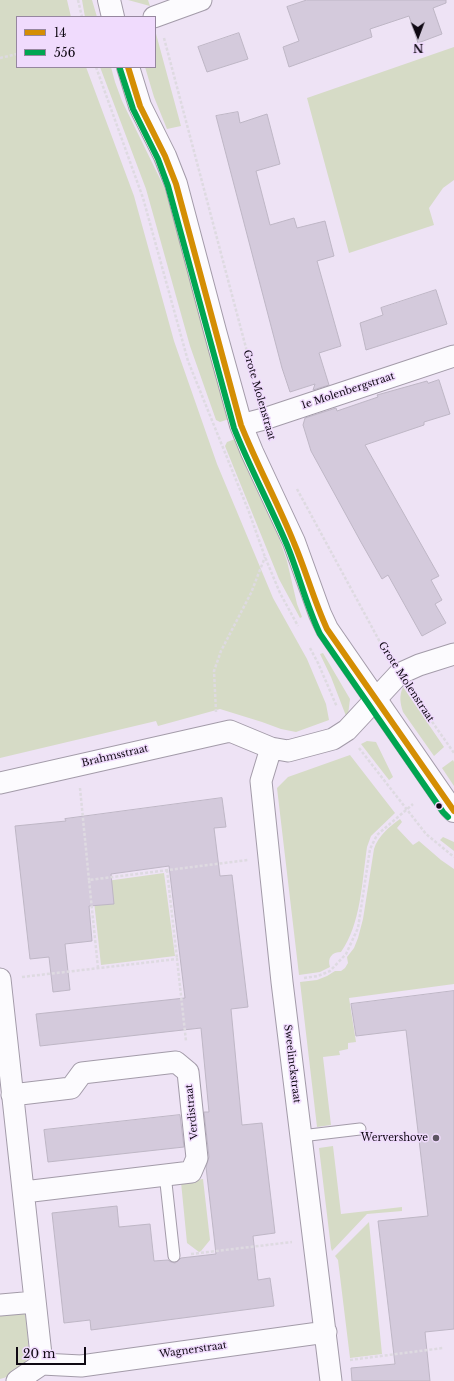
<!DOCTYPE html>
<html>
<head>
<meta charset="utf-8">
<style>
	body { margin:0 }
	#map { position:relative; width:454px; height:1381px; overflow:hidden; background:#eee3f5; font-family:"Libre Baskerville",serif }
	canvas { display:block }
	.legend { position:absolute; left:16px; top:16px; width:140px; height:52px; box-sizing:border-box; background:#f0dbfd; border:1px solid #96879f; margin:0; padding:5px 7px; list-style:none; font-size:12px; color:#0f0913 }
	.legend li { display:flex; align-items:center; gap:8px; height:20px }
	.legend b { width:20px; border:1px solid #96879f }
	.north { position:absolute; left:398px; top:16px; width:40px; height:40px; -webkit-text-stroke:3px #f0dbfd; paint-order:stroke; rotate:179deg; font-size:11px; font-weight:700; line-height:16px; text-align:center; color:#0f0913 }
	.north::after { content:''; display:block; margin:auto; width:14px; height:18px; background:#0f0913; clip-path:polygon(50% 0,100% 100%,50% 72%,0 100%) }
	.scale { position:absolute; left:16px; top:1347px; width:70px; height:18px; box-sizing:border-box; border:2px solid #0f0913; border-top:0; padding-left:5px; font-size:12px; line-height:14px; white-space:nowrap; color:#0f0913; -webkit-text-stroke:3px #f0dbfd; paint-order:stroke }
</style>
</head>
<body>
<div id="map">
<canvas width="454" height="1381"></canvas>
<ul class="legend">
<li><b style="height:5px;background:#d48e03"></b>14</li>
<li><b style="height:5px;background:#00a651"></b>556</li>
</ul>
<div class="north">N</div>
<div class="scale">20 m</div>
</div>
<script>
const ctx = document.querySelector('canvas').getContext('2d');
ctx.lineJoin = 'round';
function paint(path, color) { ctx.fillStyle = color; ctx.fill(path, 'evenodd'); }
function stroke(path, color, width, dash) { ctx.strokeStyle = color; ctx.lineWidth = width; ctx.lineCap = dash ? 'butt' : 'round'; ctx.setLineDash(dash || []); ctx.stroke(path); }
function label(font, color, halo, rows, align = 'center') {
  ctx.font = font + ' "Libre Baskerville",serif'; ctx.lineWidth = 3; ctx.setLineDash([]); ctx.textBaseline = 'middle'; ctx.strokeStyle = halo; ctx.fillStyle = color; for (const [text, x, y, turn = 0] of rows) {
    ctx.save(); ctx.translate(x, y); ctx.rotate((+turn || 0) * Math.PI / 180); ctx.textAlign = isNaN(turn) ? turn : align; if (halo) ctx.strokeText(text, 0, 0); ctx.fillText(text, 0, 0); ctx.restore();
  }
}
const green = new Path2D(`
	M0 0H67L71 17H17V67H86L134 196 174 341 217 464 273 598 307 659 326 704 329 720 296 732 281 729 262 722 220 709 158 726 156 721 0 758Z
	M82 0H92L97 17H85Z
	M128 0H148L150 6Z
	M155 30 181 126 167 129 154 97 145 67H155Z
	M454 47V180L443 188 429 208 434 225 349 253 307 98Z
	M100 67H111L115 82 122 101 165 189 229 419 220 422 216 420 190 346 146 189Z
	M235 439 247 469 279 538 287 561 297 604 302 617 300 618 279 579 225 446 227 442Z
	M323 653 350 699 348 715 346 716 331 677 320 654Z
	M403 687 444 747 434 756 403 712C400 702 399 696 403 687Z
	M367 741 376 742 393 777 389 780 361 744Z
	M350 755 395 813 371 836 367 847C362 881 361 924 341 952 332 952 327 958 330 967L320 972 299 975 277 788 288 777Z
	M453 760 454 762V786L442 768Z
	M400 819 402 822 397 828 413 845 419 841 441 860 454 869V984L349 998 356 1042 348 1043V1049L339 1051 340 1055 323 1057 331 1125 317 1127 300 982 317 980 327 976 335 971H341L345 968 348 963 347 957 354 948 358 938 363 919 374 849C378 836 389 827 400 819Z
	M443 837 454 842V851L440 840Z
	M164 873 175 956 101 965 92 883Z
	M333 1146 341 1214 402 1207V1211L367 1214 332 1251 331 1248 319 1148Z
	M203 1179 210 1240 201 1251 199 1252 187 1243 181 1182Z
	M369 1222 382 1354 350 1358 338 1260 335 1256Z
	M25 1311C26 1320 30 1349 28 1356 24 1368 12 1376 0 1379V1314Z`);
const building = new Path2D(`
	M307 0H446V3L433 8 442 34 418 43 409 16 370 29 372 37 289 67 283 47 299 41 287 7Z
	M239 33 248 59 207 72 198 47Z
	M238 112 240 123 267 114 280 164 256 171 270 225 294 218 297 228 325 221 334 256 317 261 341 346 319 353 329 385 313 390 315 384 290 392 282 368 216 116Z
	M436 290 447 324 366 350 360 323 383 315 381 308Z
	M439 380 450 414 424 422V425L365 445 439 576 431 580 442 600 435 604 446 623 422 636 388 575 382 579 362 544 311 451 303 425 305 418 336 408 337 411 378 397 377 395 427 381 428 383Z
	M222 798 226 827 214 828 220 876 232 875 248 1007 231 1009 242 1125 262 1123 275 1233 253 1236 258 1280 270 1278 274 1306 91 1330 90 1320 64 1323 52 1213 117 1206 119 1227 150 1224 154 1261 168 1260 171 1262 175 1263 178 1261 181 1258 216 1254 206 1167 209 1157 204 1112H209L201 1028 40 1046 36 1014 185 998 169 866 111 874 114 904 89 906 92 941 65 944 70 990 53 992 49 957 30 959 15 826 66 821 65 819Z
	M454 991V1329L425 1332 430 1381H352L351 1368 395 1364 378 1221 428 1216 406 1030 356 1036 351 1004Z
	M180 1115 184 1147 48 1162 44 1130Z`);
const path = new Path2D(`
	M78 0 82 17
	M164 38 250 363
	M0 58 17 54
	M96 67 143 198 188 361 249 512 265 557 280 593 298 626
	M297 489 387 655
	M310 648 318 663 337 707
	M412 693 454 753
	M216 712 214 671 221 651 251 593 265 557
	M359 748 426 834 454 857
	M80 788 89 880
	M167 870 177 959
	M98 968 89 880 248 860
	M22 977 177 959 186 1041
	M304 978 318 976 330 971 346 954 358 928 370 849 377 835 413 804
	M191 1254 292 1242
	M350 1360 443 1348`);
const service = new Path2D(`
	M301 1136 360 1129
	M165 1174 174 1256`);
const minor = new Path2D(`
	M154 17 201 0
	M241 425 264 419 454 356
	M271 748 261 781 282 982 331 1381
	M0 783 230 731 271 748 288 751 333 739 347 730 399 674 419 665 454 654
	M0 979 42 1364
	M12 1095 71 1088 82 1073 176 1062 188 1072 197 1158 191 1172 24 1192
	M0 1305 35 1302
	M17 1381 42 1364 81 1366 326 1332`);
const tertiary = new Path2D(`
	M109 0 113 17
	M128 67 140 106 165 156 176 184 215 331 241 425 252 452 294 542 320 614 327 629 450 807 454 811`);
const bus1 = new Path2D(`
	M128 67 140 106 165 156 176 184 241 425C257 465 278 503 294 543 306 571 314 601 327 629L454 811`);
const bus2 = new Path2D(`
	M120 69 133 109 158 159 168 186 234 428C250 468 270 505 287 545 299 574 306 605 320 634L443 812 448 817`);
const markers = [
	[439,806,3.5,"#0f0913"],
	[436,1138,4,"#5d5562"]
];
const streetNames = [
	["1e Molenbergstraat",348,391,-18],
	["Grote Molenstraat",259,395,74],
	["Grote Molenstraat",406,682,57],
	["Brahmsstraat",115,756,-13],
	["Sweelinckstraat",292,1064,83],
	["Verdistraat",192,1112,-96],
	["Wagnerstraat",193,1350,-8]
];
const poiNames = [
	["Wervershove",428,1138]
];
paint(green, '#d6dbc6');
paint(building, '#d4cadc');
stroke(building, '#beb6c5', 1);
stroke(service, '#a39ba9', 13);
stroke(minor, '#a39ba9', 23);
stroke(tertiary, '#a39ba9', 24);
stroke(path, '#dedae1', 2.5, [3, 2]);
stroke(service, '#fcfbfe', 11);
stroke(minor, '#fcfbfe', 21);
stroke(tertiary, '#fcfbfe', 22);
stroke(bus1, '#d48e03', 6);
stroke(bus2, '#00a651', 6);
for (const [x, y, r, color] of markers) { const dot = new Path2D(); dot.arc(x, y, r, 0, 2 * Math.PI); ctx.fillStyle = color; ctx.fill(dot); stroke(dot, '#f0dbfd', 1.5); }
label('10px', '#0f0913', '#f0dbfd', streetNames);
label('10px', '#0f0913', '#f0dbfd', poiNames, 'right');
</script>
</body>
</html>
